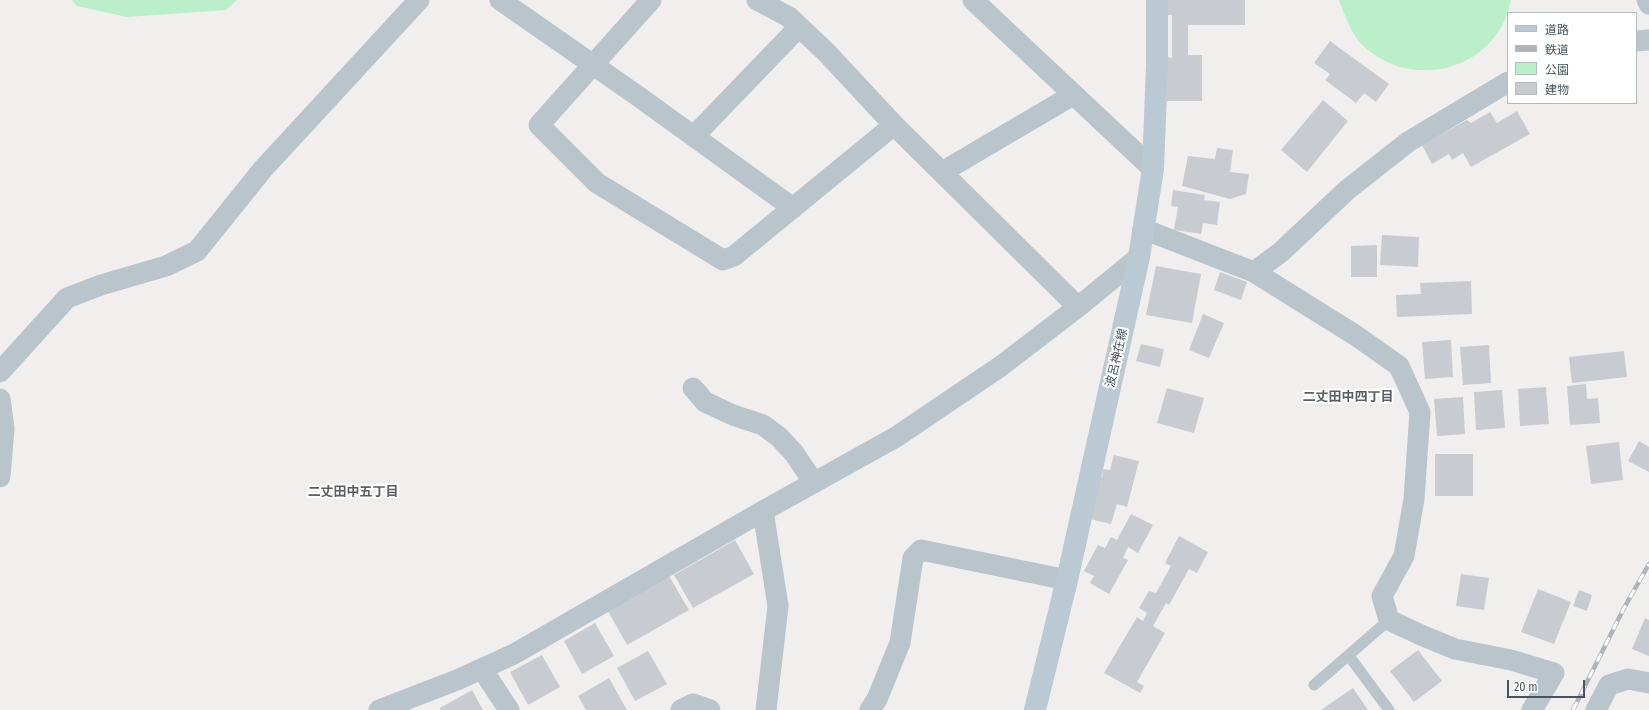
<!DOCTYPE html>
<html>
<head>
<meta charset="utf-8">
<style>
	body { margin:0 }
	#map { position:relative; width:1649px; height:710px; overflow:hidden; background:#f1eeee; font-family:"Fira Sans Condensed","Noto Sans JP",sans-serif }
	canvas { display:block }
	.legend { position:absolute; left:1507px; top:12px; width:130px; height:92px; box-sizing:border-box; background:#fff; border:1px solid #b5bbbe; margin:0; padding:5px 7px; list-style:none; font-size:12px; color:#46545c }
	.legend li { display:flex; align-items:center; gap:8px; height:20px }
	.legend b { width:20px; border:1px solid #b5bbbe }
	.scale { position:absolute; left:1507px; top:680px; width:78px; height:18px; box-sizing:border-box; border:2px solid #46545c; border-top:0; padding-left:5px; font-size:12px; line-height:14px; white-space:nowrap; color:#46545c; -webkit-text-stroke:3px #fff; paint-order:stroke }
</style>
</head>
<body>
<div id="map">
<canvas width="1649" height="710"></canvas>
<ul class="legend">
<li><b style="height:5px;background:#bbc9d2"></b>道路</li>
<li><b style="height:5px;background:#b0b4b8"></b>鉄道</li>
<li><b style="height:11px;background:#bbefc9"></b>公園</li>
<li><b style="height:11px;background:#c8ccd1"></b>建物</li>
</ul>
<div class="scale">20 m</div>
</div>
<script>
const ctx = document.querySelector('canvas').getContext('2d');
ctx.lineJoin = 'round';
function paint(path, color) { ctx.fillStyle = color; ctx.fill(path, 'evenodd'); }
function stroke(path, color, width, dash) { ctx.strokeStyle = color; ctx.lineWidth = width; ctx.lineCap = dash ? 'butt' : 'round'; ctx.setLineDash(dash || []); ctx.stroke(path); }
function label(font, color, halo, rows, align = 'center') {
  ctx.font = font + ' "Fira Sans Condensed","Noto Sans JP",sans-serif'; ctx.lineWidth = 4; ctx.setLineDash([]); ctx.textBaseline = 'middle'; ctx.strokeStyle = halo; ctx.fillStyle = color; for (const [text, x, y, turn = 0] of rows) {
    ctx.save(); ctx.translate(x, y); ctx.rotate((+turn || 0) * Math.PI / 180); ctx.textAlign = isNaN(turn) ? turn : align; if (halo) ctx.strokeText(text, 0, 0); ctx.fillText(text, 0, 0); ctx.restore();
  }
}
const green = new Path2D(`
	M72 0H237L226 10 127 17 77 6Z
	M1339 0H1511C1499 66 1419 92 1368 50 1352 37 1346 19 1339 0Z`);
const building = new Path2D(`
	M1168 0H1245V25H1188V55H1202V101H1167V57L1172 58V15H1168Z
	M1330 41 1389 84 1376 102 1364 93 1356 103 1325 80 1330 74 1314 63Z
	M1323 100 1348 121 1307 172 1281 150Z
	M1517 111 1530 134 1471 167 1463 153 1452 160 1449 154 1432 164 1422 145 1467 120 1471 123 1490 112 1497 123Z
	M1217 148 1233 150 1230 172 1249 174 1246 194 1230 199 1182 186 1188 156 1215 159Z
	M1173 190 1205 195 1204 200 1220 202 1217 225 1203 223 1201 234 1174 230 1178 207 1171 206Z
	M1382 235 1419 237 1418 267 1380 265Z
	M1377 245V277H1351V246Z
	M1156 266 1201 274 1192 323 1146 315Z
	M1220 272 1247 282 1241 300 1214 290Z
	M1471 281 1472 314 1397 317 1396 295 1421 294 1420 283Z
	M1203 314 1224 323 1209 358 1189 350Z
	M1451 340 1453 377 1425 379 1422 342Z
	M1141 344 1164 349 1160 367 1136 361Z
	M1489 345 1491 383 1463 385 1460 347Z
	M1624 351 1627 377 1572 383 1569 357Z
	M1586 384 1587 399 1598 398 1600 423 1570 425 1567 386Z
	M1546 387 1549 424 1520 426 1518 389Z
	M1167 388 1204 398 1194 433 1157 423Z
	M1502 390 1505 428 1476 430 1474 392Z
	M1463 397 1465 434 1437 436 1434 399Z
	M1639 441 1649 447V472L1628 461Z
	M1619 442 1623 480 1591 484 1586 446Z
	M1435 454H1473V496H1435Z
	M1114 455 1139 461 1127 507 1117 504 1111 524 1086 518 1097 475 1102 477 1103 469 1110 470Z
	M1131 514 1153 525 1138 553 1128 547 1123 558 1128 560 1109 594 1090 583 1094 576 1084 571 1098 545 1105 548 1111 537 1117 540Z
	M1179 536 1208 552 1197 573 1189 569 1169 605 1166 603 1153 626 1165 633 1137 682 1144 686 1140 693 1104 673 1137 617 1143 621 1147 613 1139 608 1149 591 1156 593 1171 566 1165 563Z
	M735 540 754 574 693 608 674 575Z
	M1461 574 1489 578 1484 610 1456 606Z
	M669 576 689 610 627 645 608 611Z
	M1538 589 1571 602 1554 644 1521 632Z
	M1579 590 1592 595 1587 611 1573 606Z
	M1645 618 1649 620V656L1632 649Z
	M595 623 614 656 582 674 564 641Z
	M1418 650 1442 681 1414 702 1390 671Z
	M648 651 667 684 635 701 617 668Z
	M542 655 560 687 528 705 510 672Z
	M609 678 627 710H586L578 696Z
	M1353 688 1368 710H1321Z
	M472 690 483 710H441L440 708Z`);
const service = new Path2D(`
	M1349 656 1389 710
	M1314 685 1389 620`);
const minor = new Path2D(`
	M500 0 635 94 793 208
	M651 0 539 125 597 183 723 260 734 256 894 125
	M757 0 789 17 826 52 894 125 1078 307
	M973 0 1153 169
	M1647 0 1649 4
	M1636 41 1649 40
	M694 136 799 27
	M942 172 1073 95
	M1143 229 1254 272 1355 335 1399 366 1420 412 1414 499 1404 556 1382 596 1389 620 1421 635 1455 649 1511 660 1554 673 1532 710
	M1254 272 1281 252 1347 190 1408 142 1508 82
	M0 372 67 298 101 285 166 266 197 251 263 169 419 0
	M693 388 705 402 733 415 763 425 779 437 794 453 814 483
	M0 399 4 429 0 477
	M763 511 778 606 766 710
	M482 669 509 710
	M379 710 457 680 514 654 763 511 896 437 1001 366 1078 307 1139 257
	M681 710 693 704 710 710
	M870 710 877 699 900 643 913 558 921 550 1067 580
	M1596 710 1609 685 1628 679 1649 683`);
const secondary = new Path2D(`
	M1035 710 1067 580 1139 257 1153 169 1157 65V0`);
const rail = new Path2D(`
	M1573 710 1624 608 1649 564`);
const streetNames = [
	["波呂神在線",1117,358,-77]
];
const neighbourhoodNames = [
	["二丈田中四丁目",1348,397],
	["二丈田中五丁目",353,492]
];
paint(green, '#bbefc9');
paint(building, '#c8ccd1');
stroke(service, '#b9c4cb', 11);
stroke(minor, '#b9c4cb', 21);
stroke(secondary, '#bbc9d2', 22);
stroke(rail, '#b0b4b8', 4.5);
stroke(rail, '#fff', 3, [9]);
label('12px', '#46545c', '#fff', streetNames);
label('bold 13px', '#5a5f63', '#fff', neighbourhoodNames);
</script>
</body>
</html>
